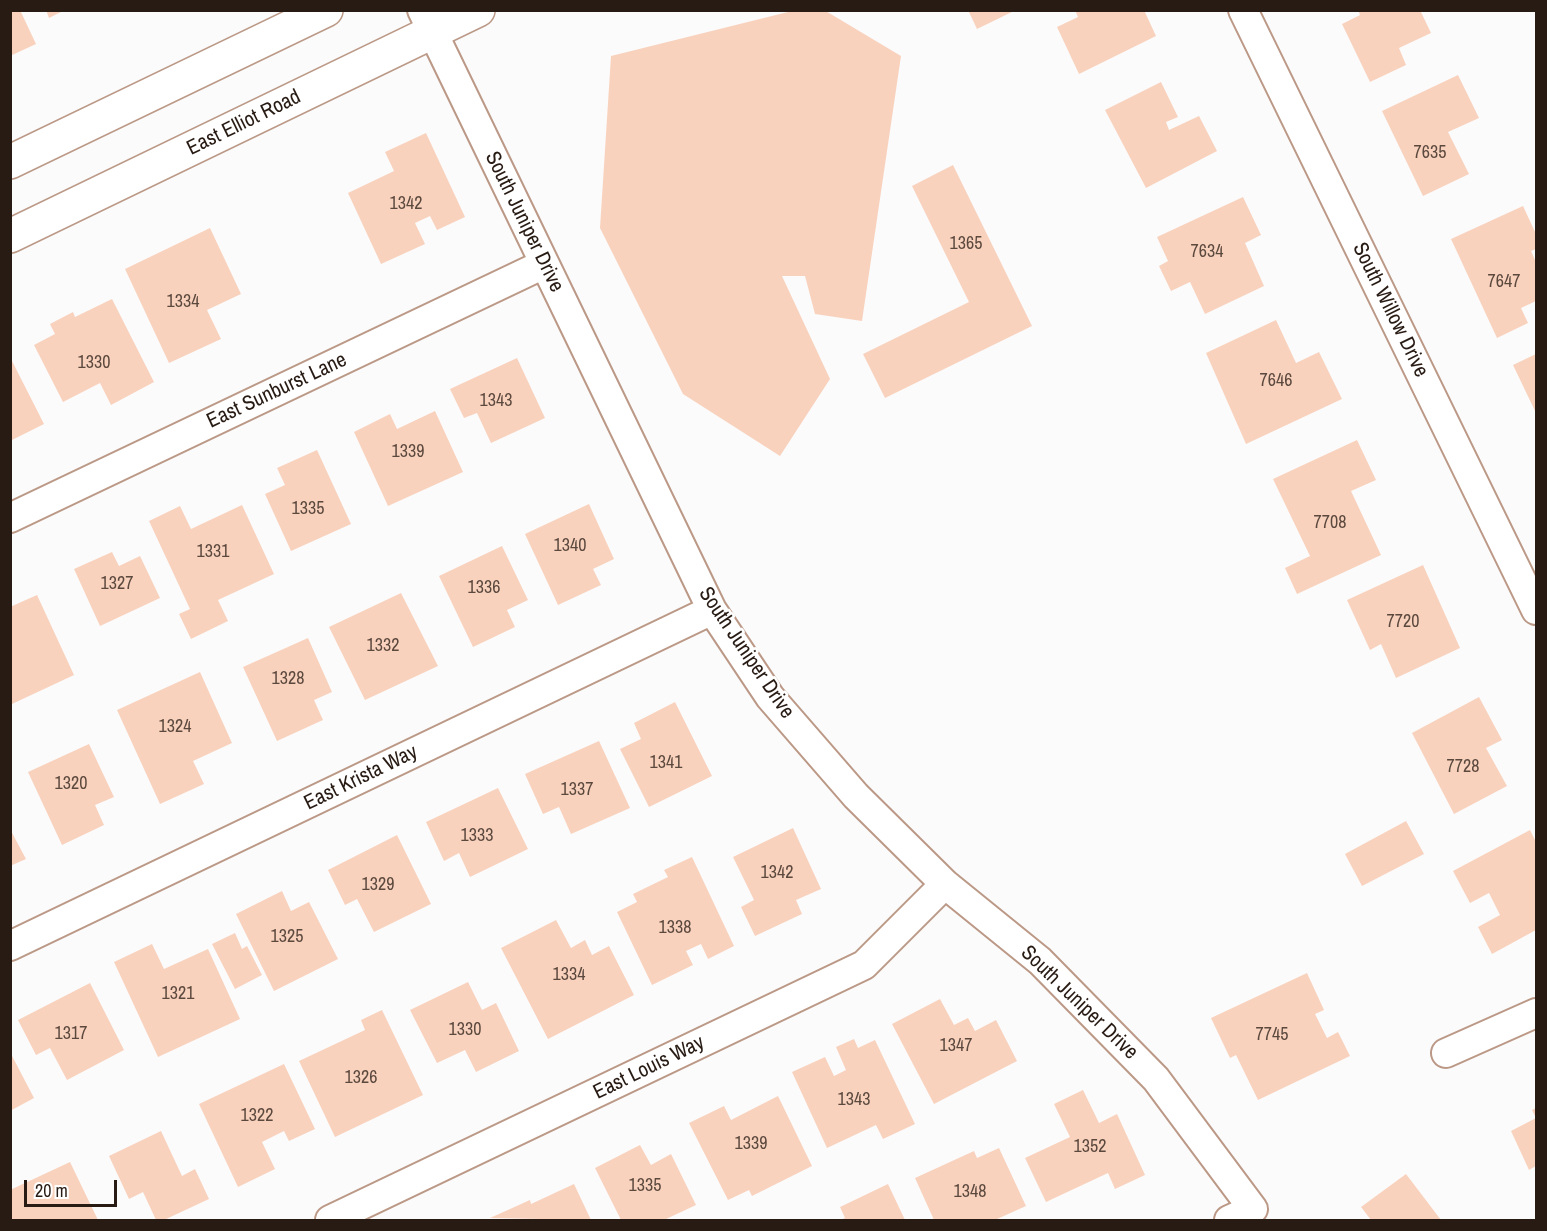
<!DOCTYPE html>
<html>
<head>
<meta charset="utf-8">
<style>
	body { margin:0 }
	#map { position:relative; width:1547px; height:1231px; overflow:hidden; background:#fbfbfb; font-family:"Archivo Narrow",sans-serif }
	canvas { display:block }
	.frame { position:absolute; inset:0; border:12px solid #281b14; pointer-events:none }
	.scale { position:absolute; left:24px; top:1180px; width:93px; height:27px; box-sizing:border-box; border:3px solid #281b14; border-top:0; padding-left:8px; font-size:18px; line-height:21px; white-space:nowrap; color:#281b14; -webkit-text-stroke:4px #fff; paint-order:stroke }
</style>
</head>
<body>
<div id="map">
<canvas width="1547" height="1231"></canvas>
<div class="frame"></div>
<div class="scale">20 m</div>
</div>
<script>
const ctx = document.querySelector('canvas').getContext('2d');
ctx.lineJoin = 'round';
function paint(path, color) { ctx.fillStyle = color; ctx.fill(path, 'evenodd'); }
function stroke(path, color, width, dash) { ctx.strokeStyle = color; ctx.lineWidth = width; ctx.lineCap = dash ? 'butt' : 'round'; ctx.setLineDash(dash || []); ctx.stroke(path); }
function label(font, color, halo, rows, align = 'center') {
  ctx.font = font + ' "Archivo Narrow",sans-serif'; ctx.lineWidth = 5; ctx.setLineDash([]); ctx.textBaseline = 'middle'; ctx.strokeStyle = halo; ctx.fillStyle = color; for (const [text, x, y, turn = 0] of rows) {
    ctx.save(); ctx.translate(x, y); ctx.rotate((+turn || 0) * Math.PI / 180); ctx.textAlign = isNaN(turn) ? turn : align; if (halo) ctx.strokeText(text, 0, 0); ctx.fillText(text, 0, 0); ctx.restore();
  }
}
const building = new Path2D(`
	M10 10H20L36 44 10 56Z
	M46 10H65L49 18Z
	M796 10H824L901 56 862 321 815 314 805 276H782L830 379 780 456 683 394 600 228 611 56Z
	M968 10H1016L977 29Z
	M1075 10H1144L1156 36 1079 74 1057 27 1078 17Z
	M1358 10H1420L1431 33 1399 48 1406 65 1370 82 1342 24 1360 15Z
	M1458 75 1479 118 1448 132 1469 174 1423 196 1382 111Z
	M1161 82 1178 117 1166 122 1169 130 1199 116 1217 151 1146 188 1105 110Z
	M426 133 465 217 437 230 430 216 415 223 425 244 381 264 348 193 394 171 385 152Z
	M953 165 1032 326 885 398 863 354 969 302 912 186Z
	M1243 197 1261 235 1245 243 1264 286 1205 314 1190 282 1171 291 1159 266 1168 261 1157 237Z
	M1523 206 1536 234V249L1531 251 1536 262V301L1521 308 1528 323 1497 338 1451 239Z
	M210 228 241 294 207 310 221 339 169 363 125 269Z
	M112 299 154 382 111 405 100 383 63 402 34 345 55 334 50 324 73 312 75 317Z
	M1276 320 1296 363 1319 352 1342 399 1246 444 1206 353Z
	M1536 354V413L1513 365Z
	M10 357 44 424 10 441Z
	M517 358 545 418 491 443 477 413 464 418 450 389Z
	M435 411 463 472 388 506 354 432 390 414 397 429Z
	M1357 440 1376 480 1351 491 1381 555 1297 594 1285 568 1310 556 1273 479Z
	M317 450 351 524 291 551 265 494 285 485 277 468Z
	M589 504 614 559 593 569 601 585 558 605 525 534Z
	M242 505 274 574 218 600 228 621 191 639 179 614 190 609 149 521 180 506 191 529Z
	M502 546 528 600 507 610 515 627 473 647 439 576Z
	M112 552 119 566 140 556 160 598 100 626 74 569Z
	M1423 565 1460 648 1396 678 1381 644 1370 650 1347 600Z
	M401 593 438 666 365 700 329 627Z
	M37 595 74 675 12 704 10 607Z
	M308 638 332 692 314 700 323 720 277 741 243 667Z
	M200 672 232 743 193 761 204 784 160 804 117 710Z
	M1479 697 1502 740 1486 748 1507 786 1454 814 1412 733Z
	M675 702 712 776 649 807 620 749 641 739 634 723Z
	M599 741 630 808 571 834 559 807 543 814 525 774Z
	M89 744 114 797 95 805 104 825 62 845 28 772Z
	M498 788 528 849 470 877 459 853 444 861 426 822Z
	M1406 821 1424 854 1362 886 1345 854Z
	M793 828 821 889 796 900 802 914 755 936 741 907 754 900 733 857Z
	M10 829 26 859 10 866Z
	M1530 830 1536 842V930L1492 954 1478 927 1500 915 1489 893 1470 903 1453 871Z
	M397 835 431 904 374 932 357 899 345 905 328 870Z
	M692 857 734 946 708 959 701 944 686 951 693 965 652 985 617 912 637 902 633 894 668 877 664 870Z
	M282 891 291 911 309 902 338 959 274 991 236 914Z
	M556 920 571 948 585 940 592 955 609 946 634 995 548 1039 501 948Z
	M235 933 242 949 247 946 262 975 235 989 212 944Z
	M152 944 164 969 208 949 240 1019 158 1057 114 962Z
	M1307 973 1324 1010 1315 1014 1327 1038 1338 1032 1350 1056 1258 1100 1236 1055 1230 1058 1211 1018Z
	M468 982 482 1010 496 1003 519 1051 476 1072 465 1050 437 1063 410 1010Z
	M90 983 124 1050 67 1080 50 1048 36 1055 18 1020Z
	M940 999 954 1025 968 1018 975 1031 996 1020 1017 1061 934 1104 892 1024Z
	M382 1010 423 1095 335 1137 299 1061 365 1030 361 1020Z
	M854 1039 858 1048 875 1040 915 1124 883 1139 876 1125 827 1148 792 1072 825 1057 834 1076 846 1070 836 1047Z
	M10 1052 34 1098 10 1111Z
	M284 1064 315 1129 289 1141 284 1131 262 1142 275 1169 238 1187 199 1104Z
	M1083 1090 1099 1123 1117 1114 1145 1175 1115 1189 1108 1173 1046 1202 1025 1158 1070 1137 1054 1104Z
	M778 1096 812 1166 752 1196 749 1190 728 1200 689 1123 724 1106 731 1120Z
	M1536 1108V1166L1529 1170 1511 1131 1536 1118 1532 1110Z
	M161 1131 182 1176 195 1169 209 1199 164 1220H156L143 1192 129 1199 109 1156Z
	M640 1145 651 1165 671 1154 696 1205 664 1220H621L595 1168Z
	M999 1148 1026 1206 995 1220H934L915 1178 974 1151 977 1158Z
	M70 1162 98 1220H10V1190Z
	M1406 1174 1441 1220H1371L1361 1207Z
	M574 1184 591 1220 490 1218 530 1200 531 1204Z
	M888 1184 905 1220H840L845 1218 840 1207Z`);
const minor = new Path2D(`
	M422 10 712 610 770 697 856 796 945 884 1040 961 1156 1079 1253 1209 1229 1220
	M1243 10 1536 610
	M10 518 544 264
	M10 946 712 610
	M1446 1053 1536 1013
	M330 1220 864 965 945 884`);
const secondary = new Path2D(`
	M10 162 326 10
	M10 236 478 10`);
const numberNames = [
	["7635",1430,153],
	["1342",406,204],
	["1365",966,244],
	["7634",1207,252],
	["7647",1504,282],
	["1334",183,302],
	["1330",94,363],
	["7646",1276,381],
	["1343",496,401],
	["1339",408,452],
	["1335",308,509],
	["7708",1330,523],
	["1340",570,546],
	["1331",213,552],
	["1327",117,584],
	["1336",484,588],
	["7720",1403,622],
	["1332",383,646],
	["1328",288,679],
	["1324",175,727],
	["1341",666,763],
	["7728",1463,767],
	["1320",71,784],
	["1337",577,790],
	["1333",477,836],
	["1342",777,873],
	["1329",378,885],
	["1338",675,928],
	["1325",287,937],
	["1334",569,975],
	["1321",178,994],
	["1330",465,1030],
	["1317",71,1034],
	["7745",1272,1035],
	["1347",956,1046],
	["1326",361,1078],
	["1343",854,1100],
	["1322",257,1116],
	["1339",751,1144],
	["1352",1090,1147],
	["1335",645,1186],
	["1348",970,1192]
];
const streetNames = [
	["East Elliot Road",244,123,-26],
	["South Juniper Drive",524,222,64],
	["South Willow Drive",1390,310,64],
	["East Sunburst Lane",277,391,-25],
	["South Juniper Drive",746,653,56],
	["East Krista Way",361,778,-26],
	["South Juniper Drive",1079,1003,44],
	["East Louis Way",649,1068,-26]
];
paint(building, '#f9d2be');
stroke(minor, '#bc9987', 32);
stroke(secondary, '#bc9987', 36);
stroke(minor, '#fff', 28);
stroke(secondary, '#fff', 33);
label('18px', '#5c493e', null, numberNames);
label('21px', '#281b14', '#fff', streetNames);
</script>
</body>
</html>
